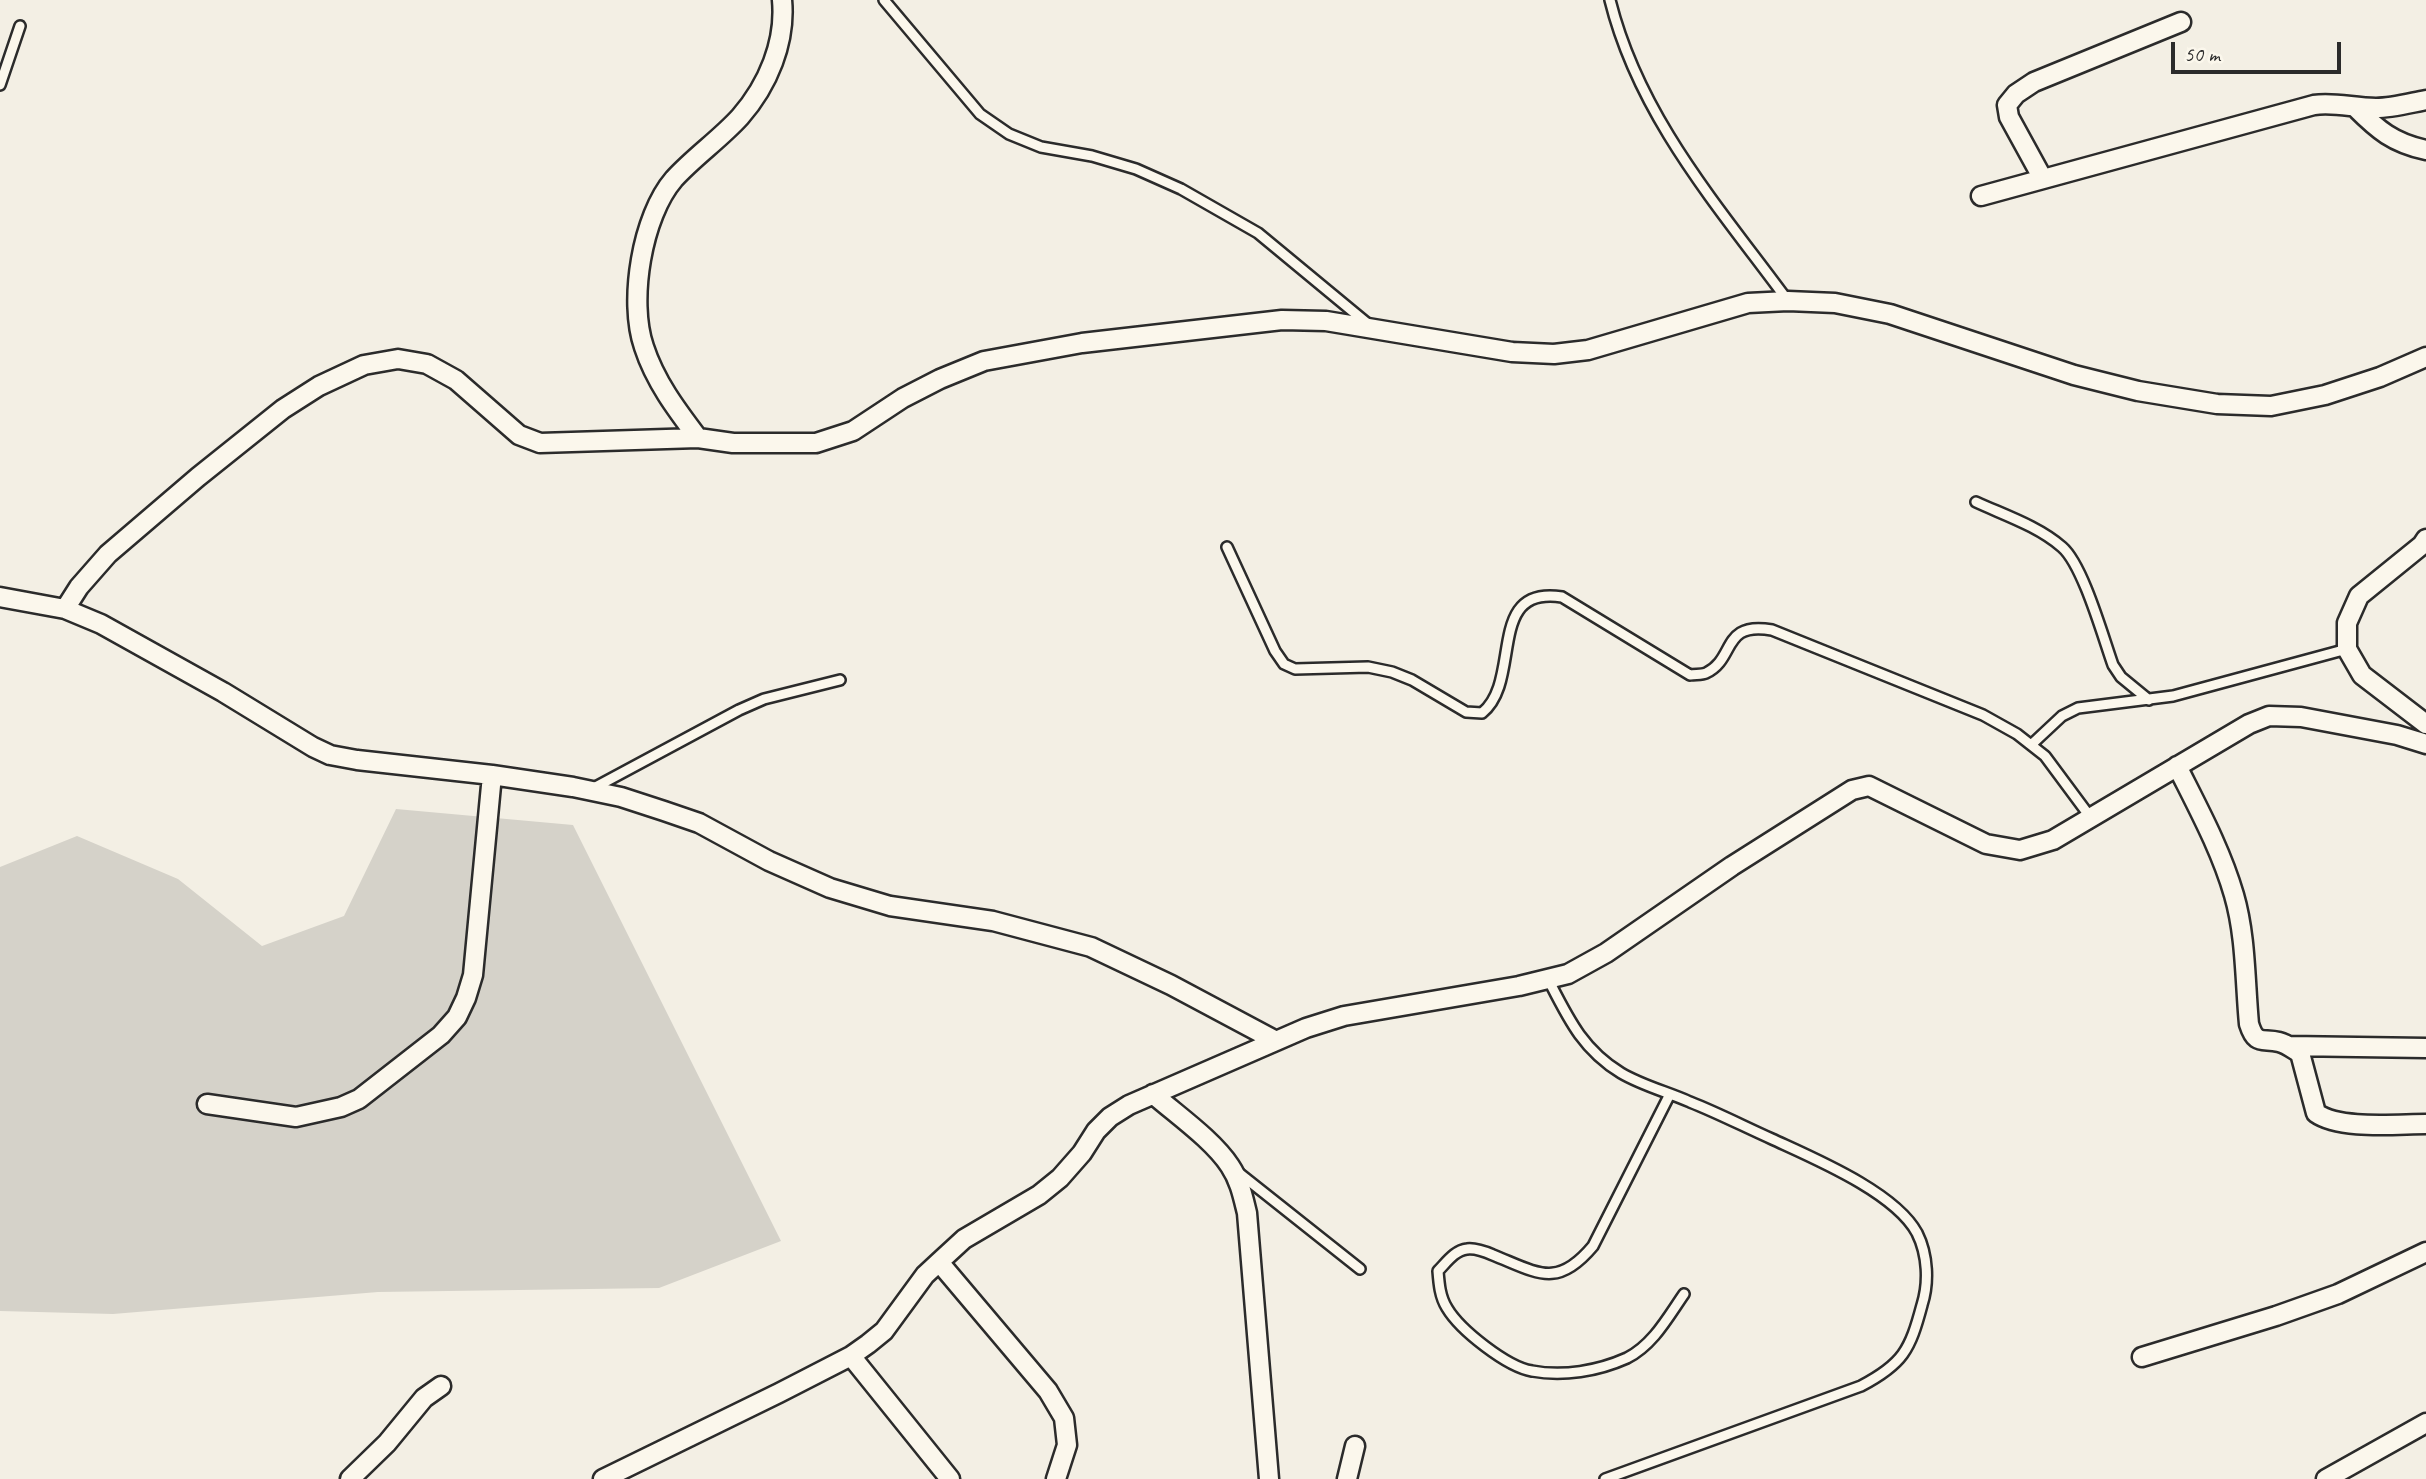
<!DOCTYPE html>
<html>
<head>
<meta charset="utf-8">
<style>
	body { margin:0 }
	#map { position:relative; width:2426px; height:1479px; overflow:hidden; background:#f3efe4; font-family:Caveat,sans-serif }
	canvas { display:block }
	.scale { position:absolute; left:2171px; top:42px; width:170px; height:32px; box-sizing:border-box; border:4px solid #2b2b2b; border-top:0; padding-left:9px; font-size:21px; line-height:24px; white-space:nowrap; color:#2b2b2b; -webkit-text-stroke:5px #fbf7ec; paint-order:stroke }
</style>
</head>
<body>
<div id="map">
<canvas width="2426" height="1479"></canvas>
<div class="scale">50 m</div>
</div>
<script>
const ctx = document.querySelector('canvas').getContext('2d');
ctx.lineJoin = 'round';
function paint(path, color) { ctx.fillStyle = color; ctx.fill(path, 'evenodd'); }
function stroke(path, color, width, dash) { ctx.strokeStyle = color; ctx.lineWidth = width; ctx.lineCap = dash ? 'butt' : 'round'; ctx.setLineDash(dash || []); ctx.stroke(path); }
const green = new Path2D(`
	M396 809 573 825 781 1241 659 1288 378 1292 113 1314 0 1311V867L77 836 178 879 262 946 344 916Z`);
const lane = new Path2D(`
	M884 0 980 114 1009 134 1041 147 1092 156 1136 169 1181 189 1258 233 1368 324
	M1610 0C1639 117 1718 206 1788 301
	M0 85 20 26
	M1976 502C2004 515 2038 526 2062 547 2083 565 2103 637 2113 665L2121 677 2149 700
	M1227 547 1275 651 1284 664 1295 669 1368 667 1392 672 1412 680 1466 712 1482 713C1523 680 1485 585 1562 597L1690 675C1695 674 1702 675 1706 673 1736 659 1721 621 1772 630L1983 715 2017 734 2045 756 2091 818
	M2031 745 2062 716 2078 708 2173 696 2347 649
	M590 790 739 710 764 699 840 680
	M1548 979C1568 1018 1582 1049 1621 1073 1643 1086 1668 1092 1690 1102 1718 1113 1745 1127 1772 1139 1813 1158 1895 1192 1917 1233 1928 1255 1929 1283 1922 1305 1910 1350 1903 1364 1861 1386L1605 1479
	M1670 1094 1593 1246C1557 1289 1538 1273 1493 1255 1486 1252 1475 1248 1467 1249 1455 1250 1446 1263 1438 1271 1439 1284 1440 1297 1447 1308 1460 1330 1507 1367 1532 1371 1563 1377 1598 1371 1627 1358 1653 1345 1668 1317 1684 1294
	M1239 1173 1360 1269`);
const street = new Path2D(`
	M782 0C786 42 768 85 740 117 720 139 694 157 674 179 642 216 628 301 644 347 655 381 676 409 698 438L733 443H816L853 431 903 398 940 379 984 361 1082 343 1282 320 1326 321 1512 352 1554 354 1588 350 1748 303 1788 301 1835 303 1890 314 2074 375 2138 391 2217 404 2271 406 2325 395 2380 377 2426 357
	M2355 107C2378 130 2393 143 2426 150
	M2043 179 2009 117 2007 105 2016 94 2034 82 2181 22
	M1981 196 2314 105C2335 102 2354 108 2376 108 2392 108 2410 103 2426 100
	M2426 539 2422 545 2359 596 2347 623V649L2362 675 2426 724
	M0 597 65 609 101 624 223 692 313 747 330 755 357 760 492 775 573 787 621 797 664 811 699 823 769 861 830 888 890 906 993 921 1091 947 1171 985 1276 1041
	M65 609 79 587 108 554 198 477 283 409 319 386 364 365 398 359 427 364 456 380 519 435 540 443 698 438
	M2177 766C2198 808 2221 850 2234 895 2246 936 2245 982 2249 1024 2256 1046 2262 1038 2279 1042 2287 1044 2293 1049 2300 1053L2316 1113C2340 1130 2396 1124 2426 1124
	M2289 1046 2426 1048
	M1153 1094C1177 1115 1213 1140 1230 1166 1240 1181 1243 1197 1247 1213L1269 1479
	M207 1104 296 1117 341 1107 359 1099 441 1035 457 1017 466 998 473 975 492 775
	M939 1262 1048 1391 1064 1418 1067 1445 1056 1479
	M851 1356 950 1479
	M2142 1357 2276 1316 2338 1294 2426 1252
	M350 1479 387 1443 424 1398 441 1386
	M603 1479 779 1393 851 1356 868 1344 884 1331 925 1275 939 1262 964 1239 1039 1195 1060 1178 1082 1153 1096 1131 1110 1117 1129 1105 1306 1028 1344 1016 1519 986 1568 974 1606 953 1732 866 1852 790 1869 786 1986 844 2020 850 2053 840 2249 724 2269 716 2301 717 2397 735 2426 744
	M1347 1479 1355 1446
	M2326 1479 2426 1423`);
paint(green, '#d5d2c9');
stroke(lane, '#2b2b2b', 14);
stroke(street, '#2b2b2b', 23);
stroke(lane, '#fbf7ec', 9);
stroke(street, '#fbf7ec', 18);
</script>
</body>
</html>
